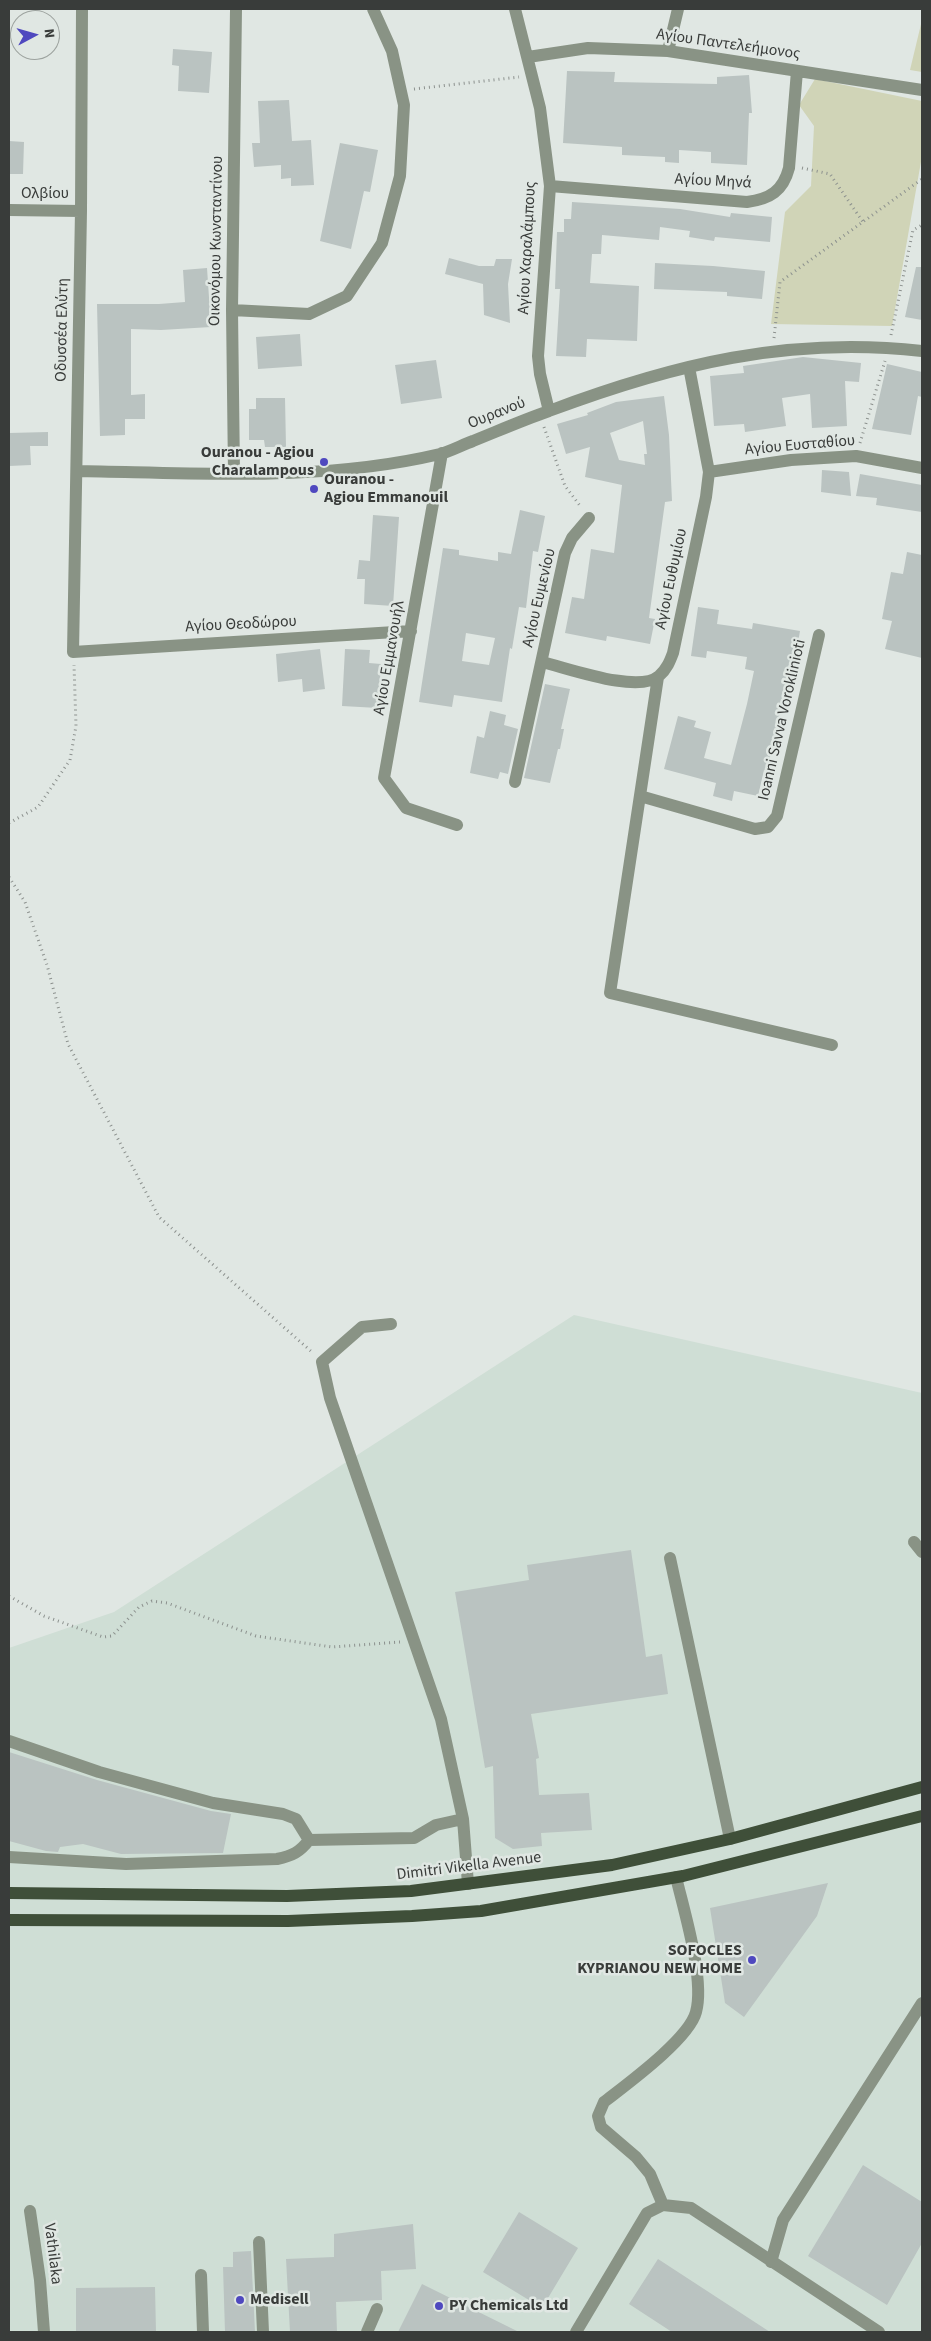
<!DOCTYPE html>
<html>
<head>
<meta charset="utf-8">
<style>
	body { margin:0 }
	#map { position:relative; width:931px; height:2341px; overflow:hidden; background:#e0e7e3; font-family:"Source Sans 3",sans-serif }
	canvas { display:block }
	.frame { position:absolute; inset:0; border:10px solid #393c3a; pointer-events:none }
	.north { position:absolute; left:10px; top:10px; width:50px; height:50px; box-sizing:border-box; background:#e0e7e3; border:1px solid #9da39f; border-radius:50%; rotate:84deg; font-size:14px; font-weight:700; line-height:20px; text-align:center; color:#393c3a }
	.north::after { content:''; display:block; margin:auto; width:18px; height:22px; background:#4f48bf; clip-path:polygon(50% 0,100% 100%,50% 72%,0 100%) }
</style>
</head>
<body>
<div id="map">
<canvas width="931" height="2341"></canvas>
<div class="frame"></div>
<div class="north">N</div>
</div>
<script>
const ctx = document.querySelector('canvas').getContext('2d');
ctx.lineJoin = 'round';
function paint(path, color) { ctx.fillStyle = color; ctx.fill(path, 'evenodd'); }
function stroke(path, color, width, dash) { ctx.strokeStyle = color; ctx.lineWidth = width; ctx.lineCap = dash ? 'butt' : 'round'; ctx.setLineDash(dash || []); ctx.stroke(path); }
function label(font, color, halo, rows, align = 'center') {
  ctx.font = font + ' "Source Sans 3",sans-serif'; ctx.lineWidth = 5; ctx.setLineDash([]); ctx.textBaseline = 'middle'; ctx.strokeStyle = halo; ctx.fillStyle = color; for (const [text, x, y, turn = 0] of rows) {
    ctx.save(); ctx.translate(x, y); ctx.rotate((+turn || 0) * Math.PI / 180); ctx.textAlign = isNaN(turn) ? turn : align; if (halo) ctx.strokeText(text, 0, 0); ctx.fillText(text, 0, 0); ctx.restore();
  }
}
const built = new Path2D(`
	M574 1315 922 1393V2332H9V1648L114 1612Z`);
const green = new Path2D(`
	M922 20V72L910 70Z
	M815 79 922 101V156L892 326 771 324 785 212 811 186 814 126 799 105Z`);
const building = new Path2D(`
	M173 49 212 52 209 93 178 91 179 66 172 65Z
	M567 71 615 72 614 82 717 84V77L749 75 752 113H749L747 165 711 163V152L679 150V163L665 162V157L622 155V147L563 143Z
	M289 100 292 141 311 140 314 185 291 186V178L281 179V165L254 167 252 143H260L258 101Z
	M9 141 24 142 23 174H9Z
	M340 143 378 150 370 192 364 191 351 249 320 241Z
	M572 202 680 209 730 217 731 213 772 217 770 242 715 237 714 241 689 237 690 231 660 227 659 240 602 235 601 254H592L590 283 639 286 637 341 587 339 586 357 556 356 560 289H555L557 232H564V219H571Z
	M449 258 479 266H494L496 259H512L508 284 510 323 484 315 483 284 445 274Z
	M655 263 713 266 765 271 762 299 727 296V292L654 289Z
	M916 267H922V320L905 317Z
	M207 268 211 327 161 330 131 329V395L145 394V419H125V435L100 436 97 304H159L185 302 183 270Z
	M300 334 302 366 258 369 256 337Z
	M803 357 861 363 859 382 845 381 847 426 812 428 810 394 782 398 786 426 745 432 744 424 714 426 710 376 744 373 743 366Z
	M436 360 442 398 401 404 395 365Z
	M887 364 922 372V397L918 396 911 435 872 429Z
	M664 396 669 435 672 501 665 502 649 618 655 619 650 644 607 636 606 641 565 633 572 597 584 599 591 549 614 553 622 485 585 477 590 447 566 454 557 424 588 415 587 413 616 402ZM643 421 647 454H644L645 465 619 460 610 433Z
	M256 398H285L286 447H265L264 440H249V409H256Z
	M48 432V446H30L31 465 9 466V433Z
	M822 470 849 472 851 496 821 492Z
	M860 474 922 485V512L876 505 877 498 856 496Z
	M520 510 545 516 538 552 533 551 526 608 519 607 512 649 510 648 502 702 454 695 452 707 419 702 443 548 459 550V555L498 561V552L511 554ZM466 633 495 638 489 665 462 661Z
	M373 515 399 517 393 606 364 604 365 579H357L359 560 370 561Z
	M907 552 922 555V658L885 649 892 621 882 619 891 572 903 574Z
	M698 607 719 610 717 624 752 629 753 623 800 631 792 677H788L767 771 764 770 758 796 734 791 732 801 713 796 716 783 664 769 678 716 696 721 694 727 711 732 704 758 731 765 747 704 754 671 745 669 747 657 707 651 706 658 691 656Z
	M320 649 325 689 303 692 302 679 278 682 276 654Z
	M345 649 370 650 369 663 381 664 378 708 342 706Z
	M545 684 570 689 561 729H564L560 749H558L550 783 524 778Z
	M490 711 506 715 504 725 518 729 508 774 500 772 498 779 470 773 477 736 484 738Z
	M631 1550 646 1657 662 1654 668 1694 531 1714 539 1758 536 1759 539 1795 589 1793 592 1830 541 1833 542 1846 513 1849 495 1838 493 1766 485 1768 455 1592 529 1580 527 1565Z
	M9 1752 97 1780 211 1811 231 1814 223 1853 121 1854 83 1844 60 1847 58 1852 46 1851 9 1841Z
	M828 1883 817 1916 744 2017 725 2003 710 1908Z
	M863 2165 922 2202V2243L887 2305 808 2256Z
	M519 2212 578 2248 542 2308 483 2272Z
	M413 2224 416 2269 381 2271 382 2300 336 2302 337 2332H290L286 2259 334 2257V2234Z
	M251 2251 255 2332H225L223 2267H233V2252Z
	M658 2259 770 2332H672L629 2304Z
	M422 2284 519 2332H398Z
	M155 2287 156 2332H76V2288Z`);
const path = new Path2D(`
	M414 89 519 77
	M802 168 830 174 863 222
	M891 335 913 230 922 225
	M774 338 780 282 922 179
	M544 427 565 486 581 507
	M860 443 885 361
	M9 823 38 807 70 760 76 726 74 665
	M9 877 25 902 47 965 68 1044 159 1217 313 1353
	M9 1596 44 1616 103 1637 112 1636 139 1607 152 1601 167 1603 256 1636 332 1647 400 1642`);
const minor = new Path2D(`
	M82 9 81 211 73 652 411 631
	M515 9 540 108 550 186 538 356 540 374 549 411
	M668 51 678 9
	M528 57 588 48 668 51 922 90
	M550 186 747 202C770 199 783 191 789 168L797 71
	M9 210 81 211
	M232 310 309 314 347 296 382 243 400 176 404 105 392 51 373 9
	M442 453 384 778 406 808 457 825
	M77 471C198 473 322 482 440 454 451 451 462 445 473 441 498 431 523 420 549 411 674 364 789 336 922 351
	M709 472 791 460 856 456 922 468
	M234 473 232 310 236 9
	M542 662C568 668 638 694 659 676 667 669 670 661 673 653L706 497 709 472 689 367
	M658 677 610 993 832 1045
	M515 782 565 553 572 538 589 518
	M640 796 755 829 768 827 777 816 819 635
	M391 1324 362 1327 322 1362 330 1398 441 1719 463 1819 468 1884
	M914 1542 922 1552
	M670 1558 730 1839
	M9 1741 99 1772 213 1803 283 1814 296 1819 309 1840
	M309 1840 414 1838 436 1825 463 1819
	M9 1857 126 1864 277 1859C292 1856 300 1852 309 1840
	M663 2205 650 2174 636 2157 601 2127 598 2116 604 2102C627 2084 689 2039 696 2012 705 1979 684 1911 676 1877
	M30 2211 40 2280 44 2332
	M259 2242 263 2332
	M771 2262 783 2220 922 2003
	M201 2275 203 2332
	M367 2332 377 2309
	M576 2332 647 2213 663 2205 691 2208 879 2332`);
const major = new Path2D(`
	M9 1893 287 1896 411 1891 612 1865 730 1839 922 1787
	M9 1920 288 1921 412 1916 481 1911 683 1876 922 1816`);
const markers = [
	[324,462,5,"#4f48bf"],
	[314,489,5,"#4f48bf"],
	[752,1960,5,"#4f48bf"],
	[240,2300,5,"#4f48bf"],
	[439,2306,5,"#4f48bf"]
];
const streetNames = [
	["Αγίου Παντελεήμονος",728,45,8],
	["Αγίου Μηνά",713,182,3],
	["Ολβίου",45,194],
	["Οικονόμου Κωνσταντίνου",217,241,-89],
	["Αγίου Χαραλάμπους",528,248,-87],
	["Οδυσσέα Ελύτη",63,330,-89],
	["Ουρανού",497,414,-22],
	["Αγίου Ευσταθίου",800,446,-5],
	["Αγίου Ευθυμίου",672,579,-78],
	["Αγίου Ευμενίου",540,598,-77],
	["Αγίου Θεοδώρου",241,625,-3],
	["Αγίου Εμμανουήλ",390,658,-80],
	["Ioanni Savva Voroklinioti",783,720,-77],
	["Dimitri Vikella Avenue",469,1867,-7],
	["Vathilaka",52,2254,83]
];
const poiNames = [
	["Ouranou - Agiou",314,453,"right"],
	["Charalampous",314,471,"right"],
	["Ouranou -",324,480],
	["Agiou Emmanouil",324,498],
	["SOFOCLES",742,1951,"right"],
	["KYPRIANOU NEW HOME",742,1969,"right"],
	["Medisell",250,2300],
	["PY Chemicals Ltd",449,2306]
];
paint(built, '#cfded5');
paint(green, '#d0d4b7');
paint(building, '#bac3c1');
stroke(path, '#8c918e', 3, [1, 4]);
stroke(minor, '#899385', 12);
stroke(major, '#3f4f39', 12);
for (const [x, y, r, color] of markers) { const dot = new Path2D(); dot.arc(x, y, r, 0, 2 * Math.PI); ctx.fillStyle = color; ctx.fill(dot); stroke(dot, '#e0e7e3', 2); }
label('16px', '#393c3a', '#e0e7e3', streetNames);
label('bold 16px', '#393c3a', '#e0e7e3', poiNames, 'left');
</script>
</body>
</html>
